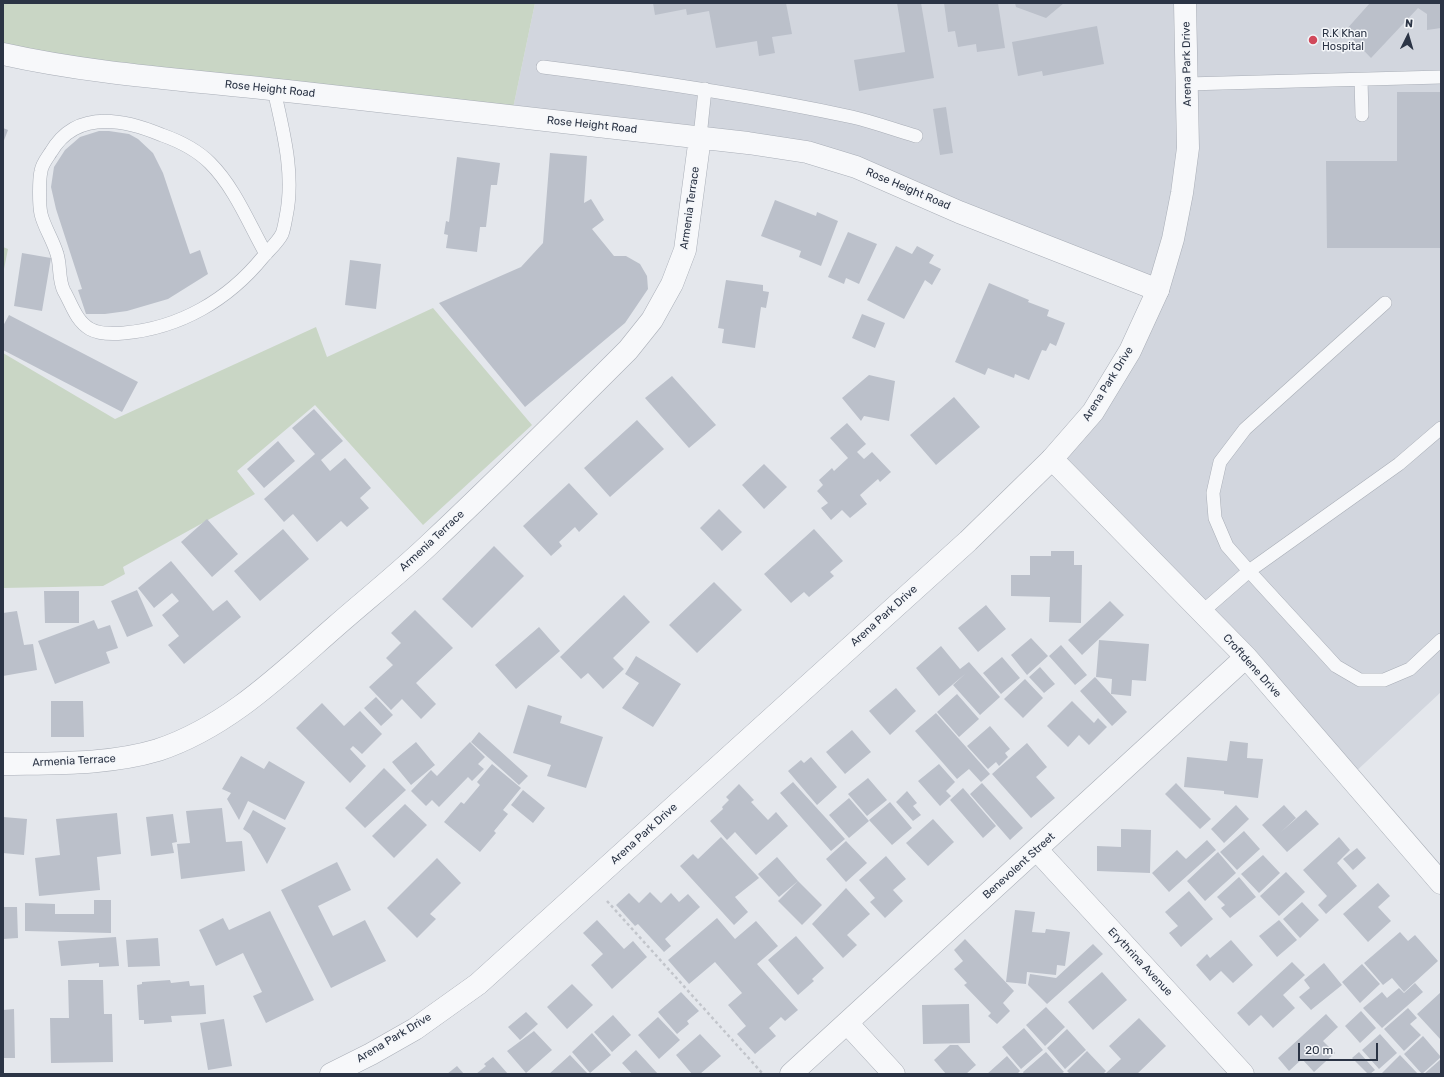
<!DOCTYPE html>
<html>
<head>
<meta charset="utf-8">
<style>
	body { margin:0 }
	#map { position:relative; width:1444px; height:1077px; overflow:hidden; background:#e4e7ec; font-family:Rubik,sans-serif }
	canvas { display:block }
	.frame { position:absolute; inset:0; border:4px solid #2b3445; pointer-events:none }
	.north { position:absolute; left:1388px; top:16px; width:40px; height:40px; -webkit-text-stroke:3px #f4f6f9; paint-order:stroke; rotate:5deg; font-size:11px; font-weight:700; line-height:16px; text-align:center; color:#2b3445 }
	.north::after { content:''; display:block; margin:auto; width:14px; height:18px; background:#2b3445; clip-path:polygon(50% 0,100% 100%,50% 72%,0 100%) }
	.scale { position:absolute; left:1298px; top:1043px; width:80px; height:18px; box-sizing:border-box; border:2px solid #2b3445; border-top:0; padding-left:5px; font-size:12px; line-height:14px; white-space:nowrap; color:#2b3445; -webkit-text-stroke:3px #f4f6f9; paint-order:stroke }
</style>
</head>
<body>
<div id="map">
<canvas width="1444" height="1077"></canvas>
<div class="frame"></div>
<div class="north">N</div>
<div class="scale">20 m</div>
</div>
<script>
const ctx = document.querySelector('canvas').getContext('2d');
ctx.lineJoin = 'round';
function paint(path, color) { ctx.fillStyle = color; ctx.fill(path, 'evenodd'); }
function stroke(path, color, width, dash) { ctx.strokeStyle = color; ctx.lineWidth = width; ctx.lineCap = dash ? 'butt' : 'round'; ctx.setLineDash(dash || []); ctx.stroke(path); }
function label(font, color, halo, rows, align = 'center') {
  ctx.font = font + ' Rubik,sans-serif'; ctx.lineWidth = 3; ctx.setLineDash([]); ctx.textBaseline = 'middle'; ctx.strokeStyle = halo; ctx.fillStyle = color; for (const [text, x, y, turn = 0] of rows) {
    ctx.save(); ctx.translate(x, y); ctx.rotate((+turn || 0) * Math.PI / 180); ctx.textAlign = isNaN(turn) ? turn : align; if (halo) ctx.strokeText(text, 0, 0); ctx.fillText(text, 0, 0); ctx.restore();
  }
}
const built = new Path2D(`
	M535 3H1441V692L1352 775 1052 458 1157 290 855 168 511 118Z`);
const green = new Path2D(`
	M3 3H535L511 118 3 56Z
	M3 247 8 249 3 274Z
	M433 308 532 425 423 525 315 405 237 471 255 494 123 567 125 574 103 586 3 588V353L115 419 316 327 327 357Z`);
const building = new Path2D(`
	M653 3H786L792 34 772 37 775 53 759 56 757 41 716 48 709 11 687 15 686 9 655 15Z
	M897 3H921L934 78 859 91 854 60 905 52Z
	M944 3H998L1005 48 977 52 976 44 958 47 955 31 948 32Z
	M1015 3H1064L1046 18 1016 7Z
	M1370 3H1441V28L1427 30V14L1418 8 1371 58 1345 31Z
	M1097 26 1104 64 1043 76 1042 71 1018 76 1012 42Z
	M1397 92H1441V248H1327L1326 161H1397Z
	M946 107 953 153 940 155 933 109Z
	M3 128 8 130 3 143Z
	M99 131H109L129 134 138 139 153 153 163 173 190 254 200 250 208 274 168 299 127 311 105 314H86L78 290 82 289 56 209 51 187 54 167 65 150 80 137Z
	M550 153 587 156 584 203 591 199 604 220 592 229 614 256H626L640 264 647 276 648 289 625 323 525 407 439 303 521 267 543 243Z
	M457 157 500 163 497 185H491L486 227H480L477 252 446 248 448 235 444 234 446 221 449 222Z
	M775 200 816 216 817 212 838 221 821 266 799 257 801 251 761 236Z
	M848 232 877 244 859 284 846 278 844 284 828 277Z
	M896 246 912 254 917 246 934 255 929 263 941 269 932 285 925 280 904 319 867 300Z
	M22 253 51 258 42 311 14 306Z
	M350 260 381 264 376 309 345 305Z
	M726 280 763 285V291L769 292 766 308 761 307 755 348 722 343 724 329 718 328Z
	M989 283 1029 300 1028 302 1049 310 1047 316 1065 323 1056 346 1050 343 1046 351 1042 350 1029 380 1015 374 1014 378 988 368 985 375 955 362Z
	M862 314 885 323 875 348 852 338Z
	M9 315 138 382 122 412 3 350V326Z
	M869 375 895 381 889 421 864 416 861 421 842 398Z
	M672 376 716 425 689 448 645 398Z
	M954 397 980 427 936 465 910 435Z
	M314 409 343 441 321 460 330 471 345 458 371 488 360 498 369 508 347 527 341 521 317 542 293 514 284 522 264 499 315 454 292 428Z
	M637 420 664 449 610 497 584 468Z
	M847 423 866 444 857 452 864 459 872 452 891 472 880 482 878 479 860 495 867 504 850 518 842 510 831 520 821 508 828 503 817 491 823 485 819 480 832 468 834 471 848 458 830 438Z
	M278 441 295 461 264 488 247 469Z
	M764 464 787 487 764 509 742 485Z
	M569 483 598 514 579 532 575 527 559 542 562 546 551 556 523 526Z
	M719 509 742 532 722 551 700 528Z
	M207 519 238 554 212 577 181 542Z
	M283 529 309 559 260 601 234 571Z
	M814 529 843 561 830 572 834 576 809 597 804 592 791 603 764 574Z
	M494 546 524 576 472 628 442 599Z
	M1051 551H1074V565H1082L1081 623 1049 622 1050 597 1011 596V575H1030V556H1051Z
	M171 561 213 611 227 600 241 617 184 664 168 645 179 636 162 615 179 601 172 593 154 608 138 588Z
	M714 582 742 610 697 653 669 625Z
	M137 590 153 626 127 637 111 601Z
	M44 591H79V623H45Z
	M624 595 650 622 613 658 624 669 603 689 588 673 581 679 560 657Z
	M1110 601 1124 615 1082 655 1068 640Z
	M986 605 1006 629 978 652 958 628Z
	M415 610 453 648 416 683 436 704 421 719 402 699 391 710 369 687 393 665 386 658 401 643 391 633Z
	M17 611 24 645 33 644 37 670 3 676V613Z
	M94 620 98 629 110 625 118 648 106 652 110 663 55 684 38 641Z
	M539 627 560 651 516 689 495 665Z
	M1031 638 1048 656 1027 675 1011 655Z
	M1099 640 1149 644 1146 681 1132 680 1131 696 1111 694 1112 679 1096 677Z
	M1061 645 1087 675 1075 685 1049 656Z
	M941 646 960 669 969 662 1000 697 980 715 953 685 965 674 939 696 916 668Z
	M636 656 681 684 653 727 622 708 639 683 625 674Z
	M1002 657 1020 678 1001 694 983 673Z
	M1040 667 1055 684 1044 693 1029 677Z
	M1095 677 1127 712 1112 726 1080 691Z
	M1025 679 1043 698 1023 718 1004 699Z
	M896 688 916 711 890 735 869 711Z
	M957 694 979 719 959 737 937 712Z
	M376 697 393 715 381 726 364 708Z
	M51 701H83L84 737H51Z
	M1072 701 1094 723 1098 718 1107 727 1089 745 1079 735 1068 747 1047 726Z
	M322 703 344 726 360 711 382 734 362 754 353 746 350 749 366 766 350 783 296 728Z
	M528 705 562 716 560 723 603 737 586 788 547 776 551 765 513 753Z
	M936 713 990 774 981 782 969 769 957 779 915 731Z
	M990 726 1010 749 1005 753 1008 757 999 766 996 762 988 769 967 746Z
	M852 730 871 752 845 774 826 752Z
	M479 732 528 776 519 785 471 742Z
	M1230 741 1248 743 1247 758 1263 759 1258 798 1224 794V791L1184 787 1187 757 1227 761Z
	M416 742 435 765 411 785 392 762Z
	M470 742 485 757 478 764 484 769 472 781 468 777 439 807 432 800 426 806 411 791 431 770 437 776Z
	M1027 743 1047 767 1036 777 1055 798 1031 818 992 774Z
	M241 756 264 769 269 761 305 782 285 820 248 801 239 820 227 799 231 793 222 789Z
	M811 757 837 787 817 805 788 771 801 760 804 763Z
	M492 764 521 788 503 810 508 814 494 831 496 833 480 852 444 822 461 802 464 804 480 785 477 782Z
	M939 764 955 782 946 791 951 796 940 806 918 781Z
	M384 768 406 790 365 828 345 808Z
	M868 778 887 800 867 816 848 794Z
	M793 782 845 839 831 851 780 793Z
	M982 783 1023 828 1010 840 970 794Z
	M1176 783 1211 819 1200 829 1165 794Z
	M739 784 754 800 751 802 768 820 776 812 788 826 756 855 735 832 727 840 710 821 723 809 722 807 729 800 726 797Z
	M963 788 996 826 983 838 950 800Z
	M523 790 545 808 533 823 511 805Z
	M907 791 917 803 913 806 921 815 913 821 896 802Z
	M849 798 869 821 849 838 829 815Z
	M890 802 912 828 892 845 869 820Z
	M405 804 427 825 394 858 372 836Z
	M1236 805 1249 819 1224 843 1211 829Z
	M1284 805 1296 818 1281 832 1306 810 1319 824 1287 852 1262 825Z
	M222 808 226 842 242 841 245 871 181 879 177 844 190 843 186 811Z
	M253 810 286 828 267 864 250 834 243 829Z
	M117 813 121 854 97 857 100 890 39 896 35 858 60 855 56 819Z
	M173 814 177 842 172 843 174 853 151 856 146 817Z
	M3 817 27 819 24 855 3 853Z
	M933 819 954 842 928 866 906 843Z
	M1121 829 1151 830 1150 873 1097 871V846L1121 847Z
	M1244 831 1260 849 1237 870 1220 852Z
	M721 837 759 878 735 897 748 912 734 925 680 866 693 854 698 859Z
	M1339 837 1350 850 1337 863 1357 886 1326 914 1318 905 1327 896 1303 870Z
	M1207 840 1216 850 1169 892 1152 873 1177 850 1186 859Z
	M846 841 867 863 846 882 826 859Z
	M1357 848 1366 858 1353 870 1343 859Z
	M1218 852 1236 873 1205 901 1187 881Z
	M1263 855 1280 873 1259 893 1241 874Z
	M886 856 906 879 893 890 903 901 885 918 870 902 875 898 859 880Z
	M777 857 798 881 779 897 758 874Z
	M437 858 461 883 430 914 436 919 417 938 387 908Z
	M337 862 351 890 318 906 333 936 365 920 386 961 331 988 281 890Z
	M1286 872 1305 892 1279 916 1260 896Z
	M1239 877 1256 897 1230 918 1221 908 1225 905 1217 897Z
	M798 881 822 905 802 925 778 901Z
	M1378 883 1390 896 1378 907 1391 921 1368 942 1343 914Z
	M846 888 870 914 847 935 857 945 843 958 812 924Z
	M1189 891 1213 919 1181 947 1169 933 1178 926 1165 912Z
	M650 892 661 903 671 893 679 902 688 894 700 907 665 939 671 946 664 952 638 924 635 926 616 905 629 893 639 903Z
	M94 900H111V933L25 931V903L55 904V914H94Z
	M1302 902 1319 920 1300 938 1283 919Z
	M3 907H17L18 938 3 939Z
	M1015 910 1035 912 1032 932 1045 933 1046 929 1070 932 1065 966 1057 965 1056 975 1027 972 1026 984 1006 982Z
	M270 911 314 1000 266 1023 253 996 262 992 243 953 216 966 199 930 223 918 229 930Z
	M717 918 735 939 756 921 778 946 757 964 798 1010 785 1021 781 1017 769 1028 776 1036 755 1054 737 1034 746 1026 728 1005 742 993 715 962 689 984 668 960Z
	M597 920 624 949 633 941 647 957 612 989 591 965 603 954 583 933Z
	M1279 920 1297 940 1277 957 1259 936Z
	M1400 932 1408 941 1415 935 1438 961 1404 992 1392 978 1383 985 1364 963Z
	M796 936 824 968 812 979 814 981 798 995 768 960Z
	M116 937 119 966 99 967V963L61 966 58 941Z
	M158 938 160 966 128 967 126 940Z
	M965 939 1014 991 1003 1003 1010 1011 997 1024 988 1016 991 1013 964 985 967 983 954 969 963 961 954 950Z
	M1231 940 1253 965 1233 983 1221 971 1210 981 1196 965 1207 954 1210 958Z
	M1093 944 1103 954 1047 1004 1028 985 1030 974 1056 978Z
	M1292 962 1305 975 1283 995 1295 1008 1273 1028 1261 1015 1249 1026 1237 1013Z
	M1324 963 1342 985 1311 1010 1299 997 1310 988 1304 980Z
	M1362 964 1380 984 1360 1003 1342 982Z
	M1102 972 1127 1000 1093 1030 1068 1002Z
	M68 980H103L104 1014H112L113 1062 51 1063 50 1018H69Z
	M170 980 171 983 189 981 190 986 204 985 206 1014 171 1016 172 1022 144 1024V1020H139L137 985 142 984V982Z
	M1415 983 1423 992 1382 1028 1363 1008 1382 992 1387 998 1399 988 1404 993Z
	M572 984 593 1005 567 1029 547 1007Z
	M681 992 699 1011 687 1021 689 1024 677 1034 658 1012Z
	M1441 992V1040L1417 1014Z
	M969 1004 970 1043 923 1044 922 1005Z
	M1046 1007 1065 1027 1045 1046 1026 1025Z
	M1408 1008 1417 1018 1410 1024 1421 1035 1404 1051 1384 1029Z
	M14 1009 15 1058H3V1010Z
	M1361 1011 1376 1028 1360 1043 1345 1026Z
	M526 1012 538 1024 520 1040 508 1027Z
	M1326 1014 1338 1027 1323 1041 1335 1053 1314 1072 1302 1059 1289 1071 1278 1058Z
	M613 1015 631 1035 612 1052 594 1032Z
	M658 1017 680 1040 659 1059 638 1035Z
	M1139 1018 1166 1046 1137 1074H1105L1121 1059 1109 1046Z
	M224 1019 232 1066 208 1070 200 1023Z
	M1024 1028 1043 1050 1021 1069 1002 1047Z
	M1067 1029 1086 1050 1065 1069 1047 1048Z
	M534 1031 552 1050 526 1073 507 1051Z
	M592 1033 611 1055 590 1073 572 1052Z
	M700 1034 721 1056 700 1074H692L676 1055Z
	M1380 1034 1397 1053 1379 1069 1362 1050Z
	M1423 1036 1441 1057 1422 1074 1404 1054Z
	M950 1045H958L976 1065 966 1074H946L934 1060Z
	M636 1050 658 1074H632L622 1063Z
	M1087 1051 1106 1071 1103 1074H1070L1067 1071Z
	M1046 1052 1064 1072 1061 1074H1024L1023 1072Z
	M1359 1052 1375 1070 1370 1074H1368L1352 1058Z
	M570 1055 588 1074H549Z
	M1400 1055 1418 1074 1382 1073Z
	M1007 1056 1020 1071 1017 1074H987Z
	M493 1057 508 1074H476L486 1066 484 1064Z
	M1441 1059V1074H1424Z
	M457 1066 464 1074H447Z`);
const path = new Path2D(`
	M607 901 763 1074`);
const service = new Path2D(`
	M543 67C647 80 750 95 852 117 874 122 895 130 916 136
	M1361 80 1362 115
	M1187 84 1441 77
	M700 137 705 89
	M266 254C249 224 235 188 210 163 197 150 179 141 162 135 124 119 76 109 51 152 47 158 42 164 41 171 39 180 39 205 41 214 44 227 53 240 57 254 61 266 58 279 64 291 72 305 76 321 90 329 99 334 114 334 124 333 180 328 228 300 263 257 269 250 278 242 282 234 284 229 285 222 286 217 295 174 283 131 274 90
	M1385 303 1245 429 1220 462 1213 493 1215 518 1227 546 1249 571 1336 666 1360 680H1384L1410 669 1441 640
	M1202 612 1249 571 1399 464 1441 428`);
const minor = new Path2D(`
	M3 54C97 75 192 80 287 91 441 108 595 126 748 143L807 152 856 167 959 212 1158 290
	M1052 459 1246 657 1441 883
	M3 764C55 763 108 765 158 750 228 727 282 673 336 626 368 598 402 571 433 541 499 479 564 414 628 350L652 320 672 284 685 250 700 137
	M1037 850 1243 1074
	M847 1023 894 1074
	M791 1074 1246 657`);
const tertiary = new Path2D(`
	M331 1074 371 1054 415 1029 478 984 968 541 1052 459 1093 412 1130 351 1158 290 1173 239 1182 193 1188 148 1185 3`);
const markers = [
	[1313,40,5,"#d1495b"]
];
const poiNames = [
	["R.K Khan",1322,34],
	["Hospital",1322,47]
];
const streetNames = [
	["Arena Park Drive",1187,64,-91],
	["Rose Height Road",270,89,6],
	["Rose Height Road",592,125,6],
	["Rose Height Road",908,189,23],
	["Armenia Terrace",690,208,-82],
	["Arena Park Drive",1108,384,-58],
	["Armenia Terrace",432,541,-43],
	["Arena Park Drive",884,616,-42],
	["Croftdene Drive",1252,666,48],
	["Armenia Terrace",74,761,-3],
	["Arena Park Drive",644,834,-42],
	["Benevolent Street",1019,866,-42],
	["Erythrina Avenue",1140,962,47],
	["Arena Park Drive",394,1038,-31]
];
paint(built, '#d2d6de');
paint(green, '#c9d6c5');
paint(building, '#bbc0ca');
stroke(service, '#a9aeb7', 14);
stroke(minor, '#a9aeb7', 23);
stroke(tertiary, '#a9aeb7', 23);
stroke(path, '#c2c5cb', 2.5, [3, 3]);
stroke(service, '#f7f8fa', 13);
stroke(minor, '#f7f8fa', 22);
stroke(tertiary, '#f7f8fa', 22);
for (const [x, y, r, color] of markers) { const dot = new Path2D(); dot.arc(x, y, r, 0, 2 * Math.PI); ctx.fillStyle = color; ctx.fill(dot); stroke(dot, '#f4f6f9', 1.5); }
label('11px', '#2b3445', '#f4f6f9', poiNames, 'left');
label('11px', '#2b3445', '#f4f6f9', streetNames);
</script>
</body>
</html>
